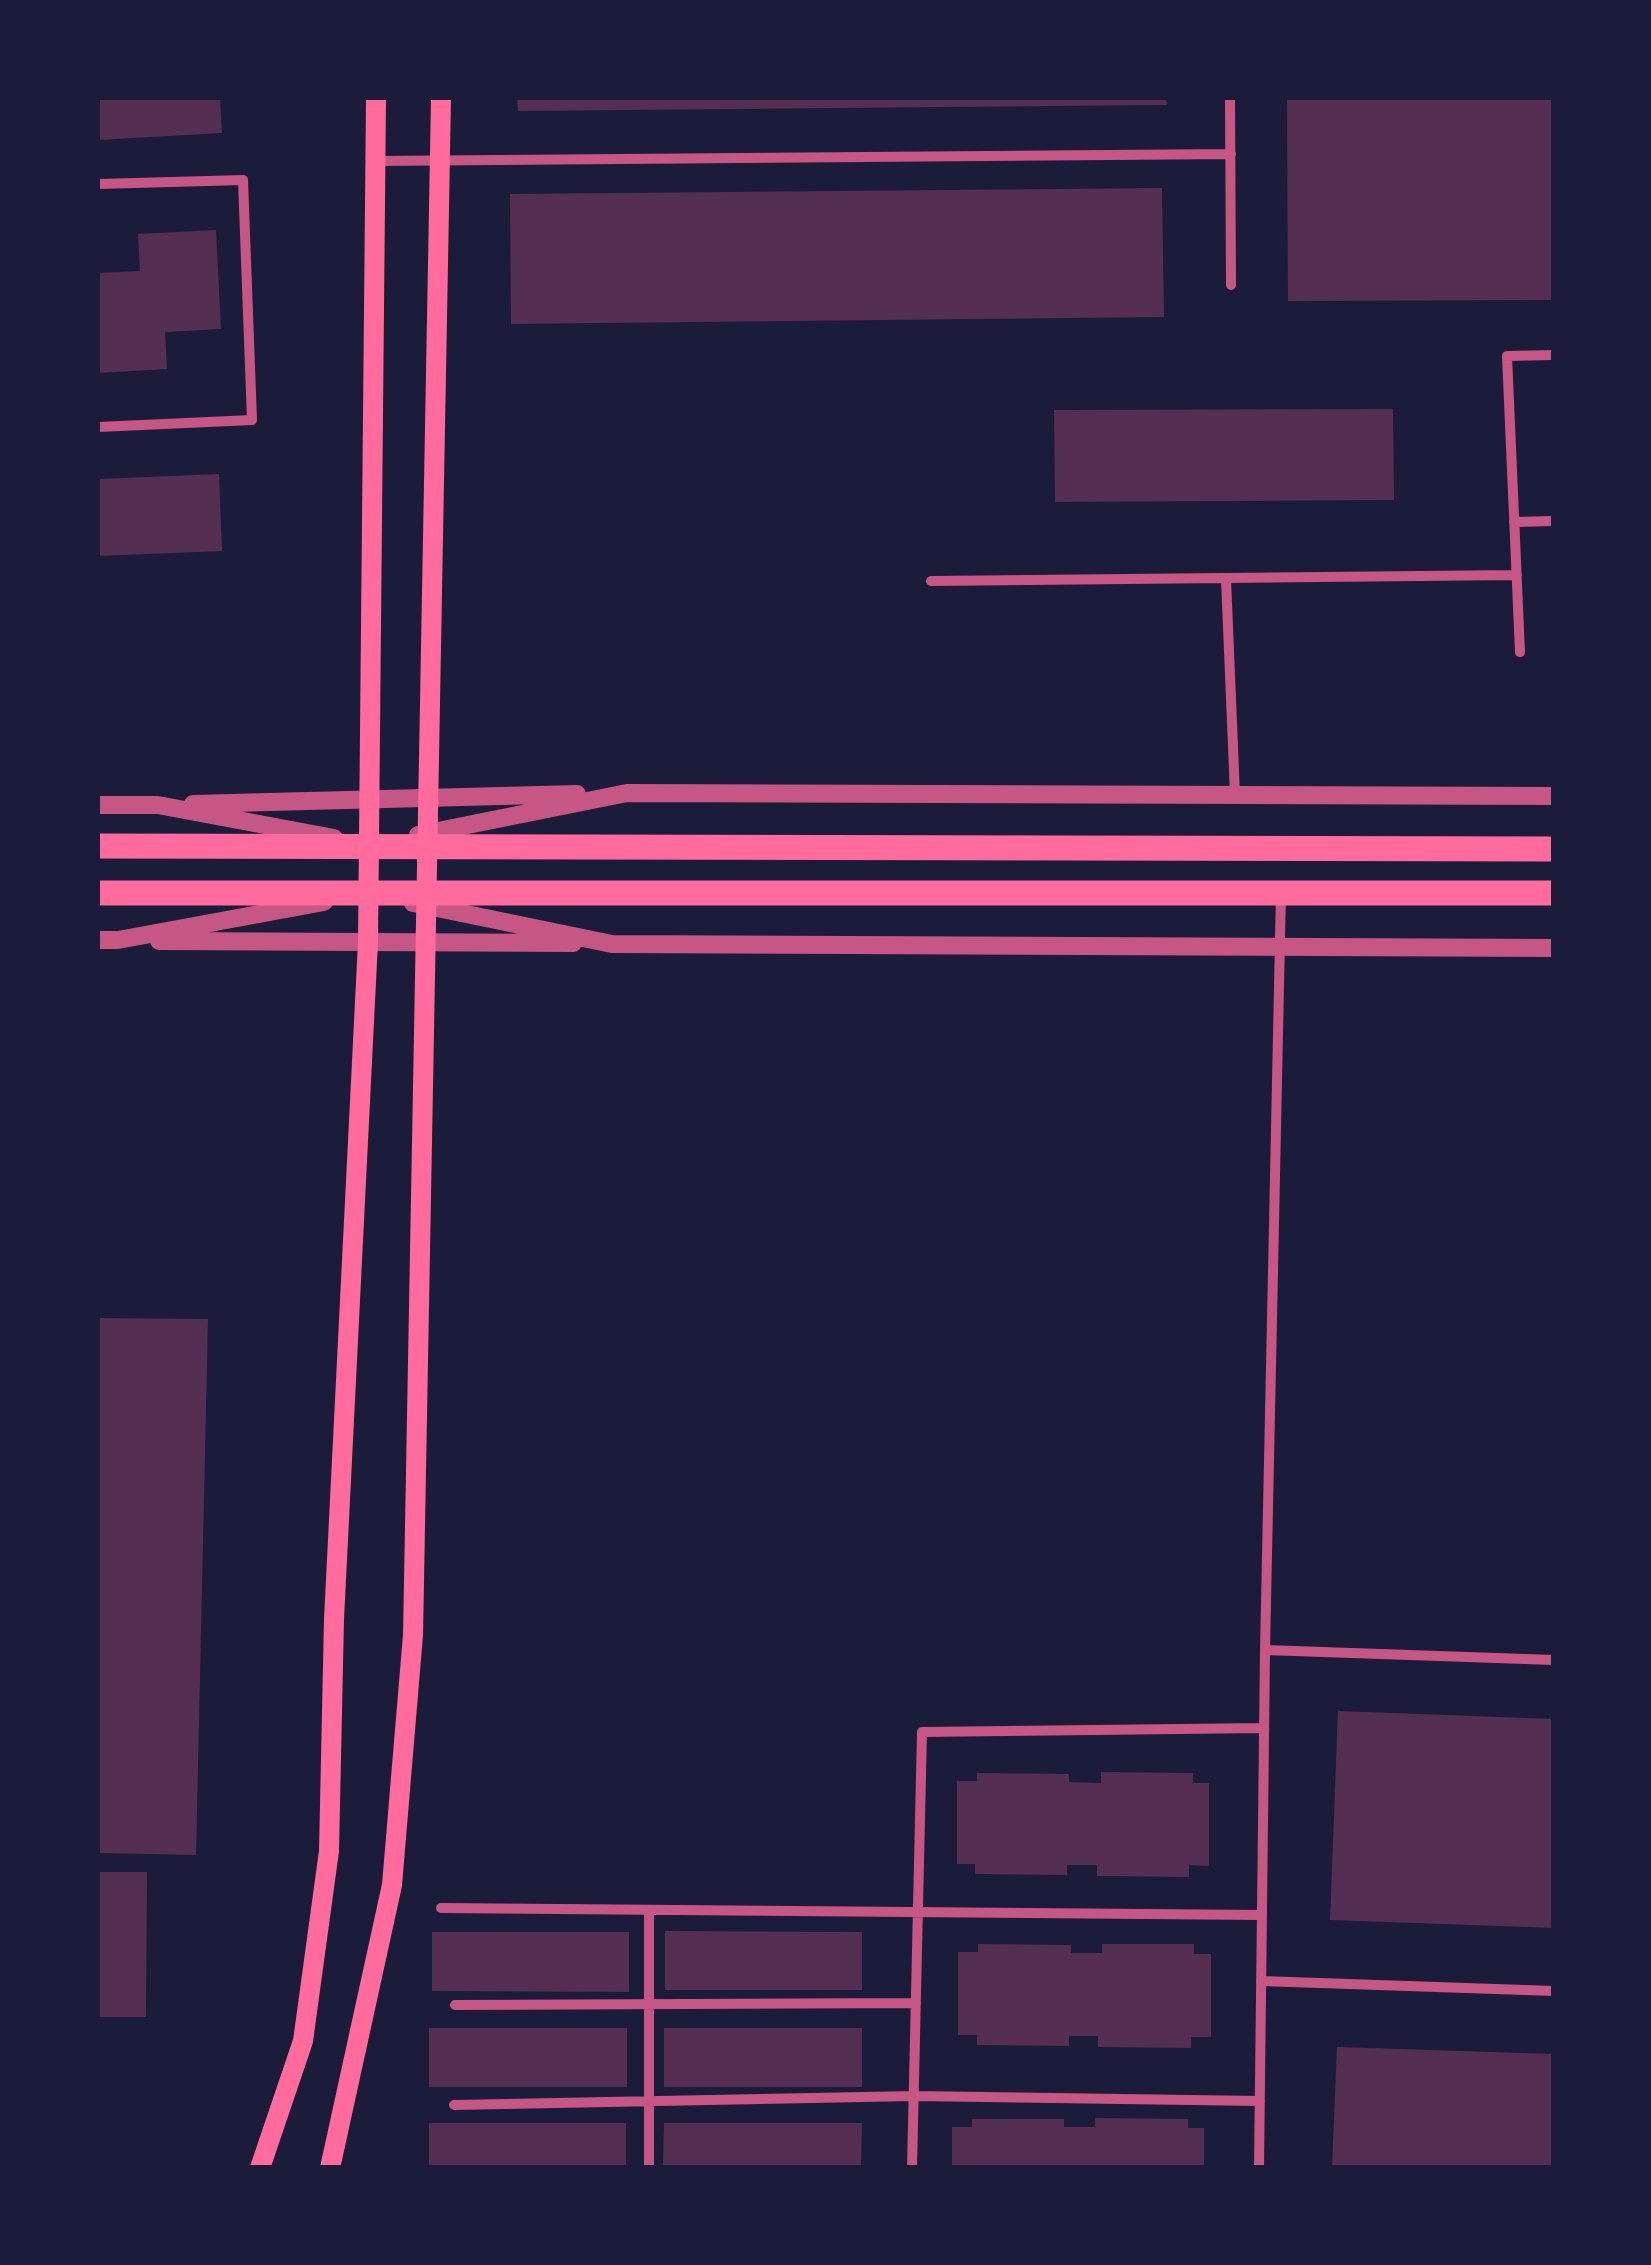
<!DOCTYPE html>
<html>
<head>
<meta charset="utf-8">
<style>
	body { margin:0 }
	#map { position:relative; width:1651px; height:2265px; overflow:hidden; background:#1b1b3a; font-family:Roboto,sans-serif }
	canvas { display:block }
	.frame { position:absolute; inset:0; border:100px solid #1b1b3a; pointer-events:none }
</style>
</head>
<body>
<div id="map">
<canvas width="1651" height="2265"></canvas>
<div class="frame"></div>
</div>
<script>
const ctx = document.querySelector('canvas').getContext('2d');
ctx.lineJoin = 'round';
function paint(path, color) { ctx.fillStyle = color; ctx.fill(path, 'evenodd'); }
function stroke(path, color, width, dash) { ctx.strokeStyle = color; ctx.lineWidth = width; ctx.lineCap = dash ? 'butt' : 'round'; ctx.setLineDash(dash || []); ctx.stroke(path); }
const building = new Path2D(`
	M98 98H220L222 133 98 140Z
	M517 98H1166L1167 105 518 111Z
	M1287 98H1554V300L1288 301Z
	M1162 188 1164 317 511 324 510 194Z
	M216 230 221 329 165 332 167 369 98 373V273L140 271 138 234Z
	M1393 409 1394 500 1055 502 1054 410Z
	M219 474 222 551 98 556V479Z
	M98 1318 208 1319 196 1855 98 1853Z
	M1338 1711 1554 1719V1928L1330 1920Z
	M1101 1772 1193 1773V1783H1209V1866L1189 1865V1877L1097 1876V1865H1067V1875L975 1874V1864H957V1781H977V1773L1069 1774V1782L1101 1783Z
	M98 1872H147L146 2017H98Z
	M665 1931 862 1932V1990H665Z
	M432 1932H629V1992L432 1991Z
	M978 1944 1071 1945V1953H1102V1944H1194V1954H1211V2037H1191V2048L1098 2047V2036H1069V2046L977 2045V2035H958V1952H978Z
	M429 2028H627V2087H429Z
	M664 2028H862V2087H664Z
	M1337 2047 1554 2054V2168H1332Z
	M1095 2118 1188 2119V2128H1204V2168H952V2127H972V2119H1064V2127H1095Z
	M429 2123H626V2168H429Z
	M664 2123H862L861 2168H663Z`);
const minor = new Path2D(`
	M1230 98 1231 285
	M376 161 1231 154
	M98 184 243 180 252 420 98 427
	M1514 522 1554 521
	M1226 579 1235 795
	M931 581 1517 575
	M1520 652 1507 356 1554 355
	M1265 1650 1554 1660
	M441 1908 1262 1915
	M649 1911V2168
	M1261 1981 1554 1991
	M455 2005 916 2003
	M454 2105 914 2096 1260 2101
	M912 2168 922 1732 1264 1728
	M1259 2168 1265 1650 1281 892`);
const tertiary = new Path2D(`
	M193 804 577 794
	M98 805H158L334 838
	M418 835 627 793 1554 796
	M413 903 612 944 1554 948
	M98 940H118L324 902
	M159 941 573 943`);
const secondary = new Path2D(`
	M260 2168 303 2041 329 1851 334 1619 368 942 376 98
	M330 2168 392 1885 413 1635 441 98`);
const primary = new Path2D(`
	M98 846 1554 849
	M98 893H1554`);
paint(building, '#542f53');
stroke(minor, '#c65784', 10);
stroke(tertiary, '#c65784', 18);
stroke(secondary, '#ff6b9d', 20);
stroke(primary, '#ff6b9d', 25);
</script>
</body>
</html>
